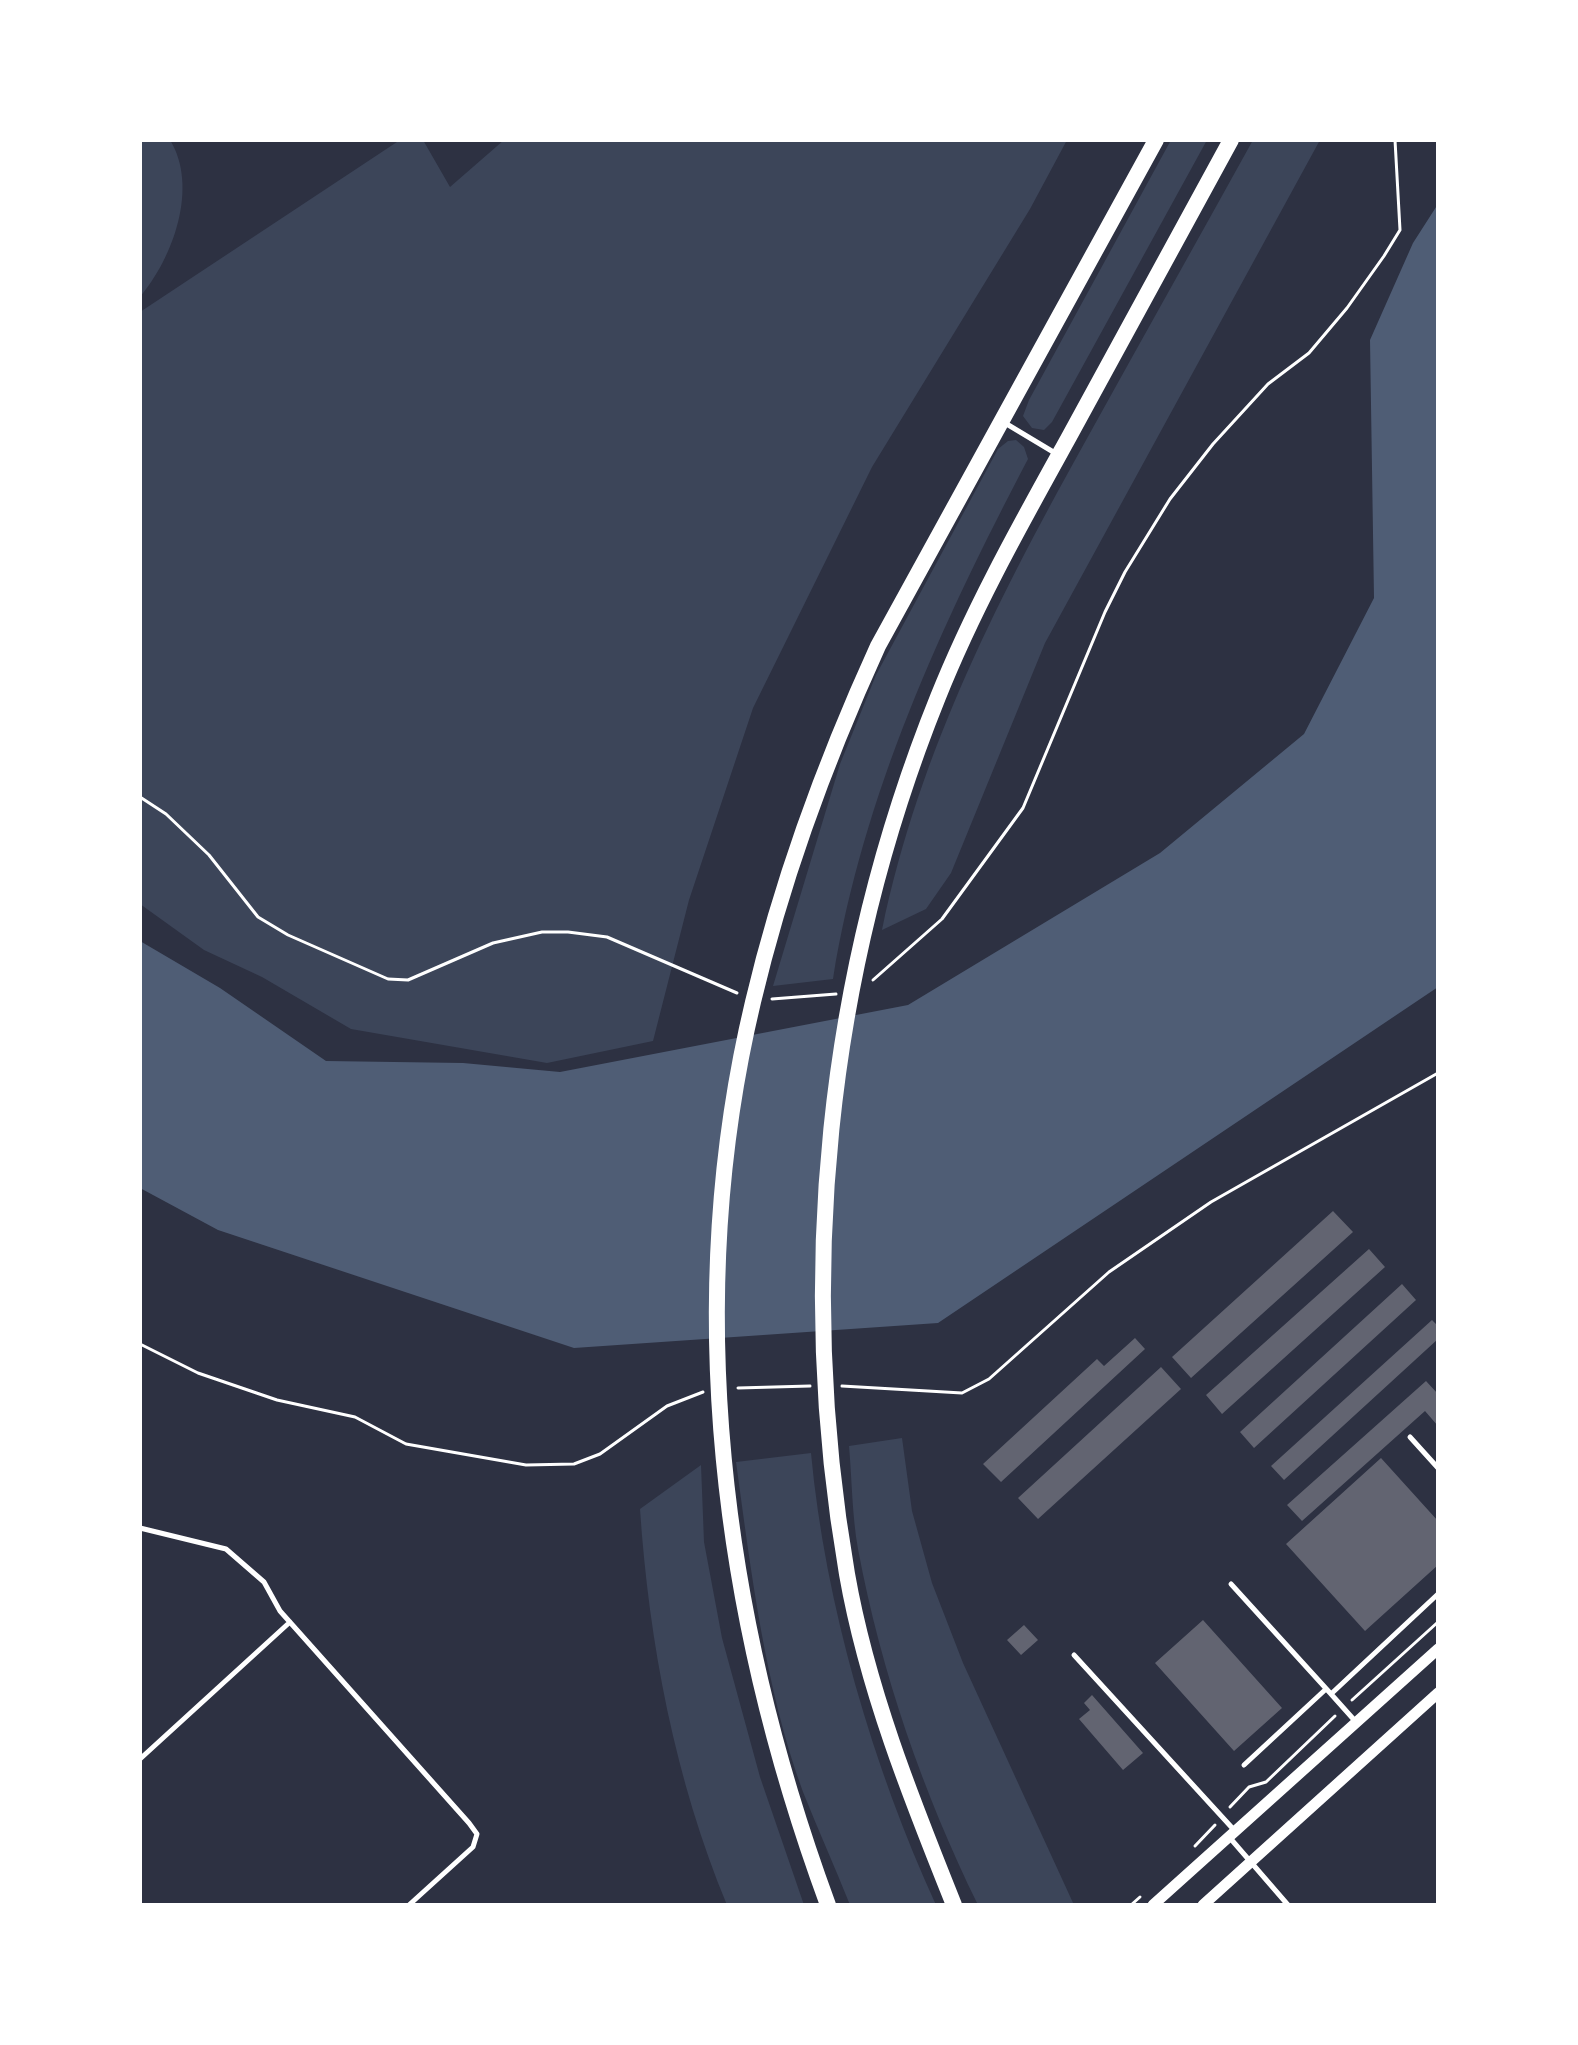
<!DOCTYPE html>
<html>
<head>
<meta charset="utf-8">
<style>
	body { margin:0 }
	#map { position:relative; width:1578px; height:2045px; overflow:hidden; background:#2d3142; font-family:"Space Grotesk",sans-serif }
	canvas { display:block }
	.frame { position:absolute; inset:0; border:142px solid #fff; pointer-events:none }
</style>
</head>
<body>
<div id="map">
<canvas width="1578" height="2045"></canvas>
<div class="frame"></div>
</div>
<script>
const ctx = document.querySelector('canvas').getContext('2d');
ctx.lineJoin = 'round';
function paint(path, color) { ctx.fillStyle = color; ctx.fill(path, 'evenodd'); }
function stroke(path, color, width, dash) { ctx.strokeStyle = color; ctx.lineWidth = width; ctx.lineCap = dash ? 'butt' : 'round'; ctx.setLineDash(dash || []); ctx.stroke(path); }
const green = new Path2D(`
	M140 140H170C199 187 173 258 140 297Z
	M400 140H423L450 187 504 140H1067L1030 209 872 467 753 708 689 900 653 1041 547 1063 351 1029 262 977 204 950 140 904V312Z
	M1171 140H1207L1052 422 1044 430 1032 428 1023 416 1029 400Z
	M1253 140H1320L1045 643 951 873 926 909 882 930C920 748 1001 593 1090 433 1144 335 1199 238 1253 140Z
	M1016 440 1024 447 1028 459C941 625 863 794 833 979L773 986 840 764 876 675 998 449 1008 441Z
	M902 1438 912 1511 932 1583 963 1663 1074 1905H978C923 1793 881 1672 858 1549 852 1515 852 1480 849 1446Z
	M811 1453C825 1604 873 1767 936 1905H850C835 1867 818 1830 803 1792 765 1688 751 1571 736 1462Z
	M701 1465 704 1542 722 1638 760 1777 804 1905H727C675 1780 649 1643 640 1509Z`);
const water = new Path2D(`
	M1438 204V987L938 1323 574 1348 218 1230 140 1188V941L220 988 326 1061 463 1063 560 1072 908 1005 1160 853 1304 734 1374 598 1370 340 1413 243Z`);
const building = new Path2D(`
	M1333 1211 1353 1232 1191 1378 1172 1357Z
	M1369 1249 1385 1267 1222 1414 1206 1395Z
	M1402 1284 1416 1300 1254 1448 1240 1432Z
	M1432 1320 1438 1326V1339L1284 1480 1271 1466Z
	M1135 1338 1145 1349 1001 1482 983 1464 1097 1359 1104 1366Z
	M1161 1367 1181 1389 1038 1519 1018 1498Z
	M1426 1381 1438 1394V1426L1425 1411 1302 1521 1287 1505Z
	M1381 1458 1438 1521V1565L1365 1631 1286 1544Z
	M1203 1620 1282 1708 1234 1751 1155 1663Z
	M1024 1625 1038 1640 1021 1655 1007 1640Z
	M1092 1695 1143 1753 1123 1770 1079 1719 1090 1710 1084 1703Z`);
const path = new Path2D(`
	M140 797 166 814 209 855 258 917 288 935 388 979 408 980 493 943 542 932H568L607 937 737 993
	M873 980 942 919 1023 808 1105 612 1125 572 1170 499 1213 444 1268 384 1309 353 1347 308 1384 256 1400 230 1395 140
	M772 999 836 994
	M140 1344 198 1373 277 1400 355 1417 406 1444 526 1465 574 1464 600 1454 667 1406 703 1392
	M842 1386 962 1393 989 1379 1109 1272 1211 1202 1438 1073
	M738 1388 810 1386
	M1352 1700 1438 1622
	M1230 1807 1249 1787 1266 1782 1335 1716
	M1195 1846 1215 1825
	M1131 1905 1140 1897`);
const service = new Path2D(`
	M1005 423 1055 453
	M1410 1437 1438 1468
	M140 1528 226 1549 264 1582 280 1611 469 1823 477 1834 473 1847 409 1905
	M1231 1584 1331 1694
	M1074 1655 1235 1831
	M1356 1722 1331 1694 1438 1594
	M140 1759 290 1622
	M1244 1765 1326 1689
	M1230 1838 1288 1905`);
const tertiary = new Path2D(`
	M1153 1905 1438 1649
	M1203 1905 1438 1693`);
const motorway = new Path2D(`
	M828 1905C722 1617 681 1304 753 1002 782 879 826 760 878 646L1156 140
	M954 1905C911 1798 867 1688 847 1574 796 1279 826 975 938 697 974 607 1022 522 1069 437 1123 338 1177 239 1231 140`);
paint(green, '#3c4559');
paint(water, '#4f5d75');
paint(building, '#626471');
stroke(path, '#fff', 3);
stroke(service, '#fff', 5);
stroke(tertiary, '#fff', 11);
stroke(motorway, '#fff', 16);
</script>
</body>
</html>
